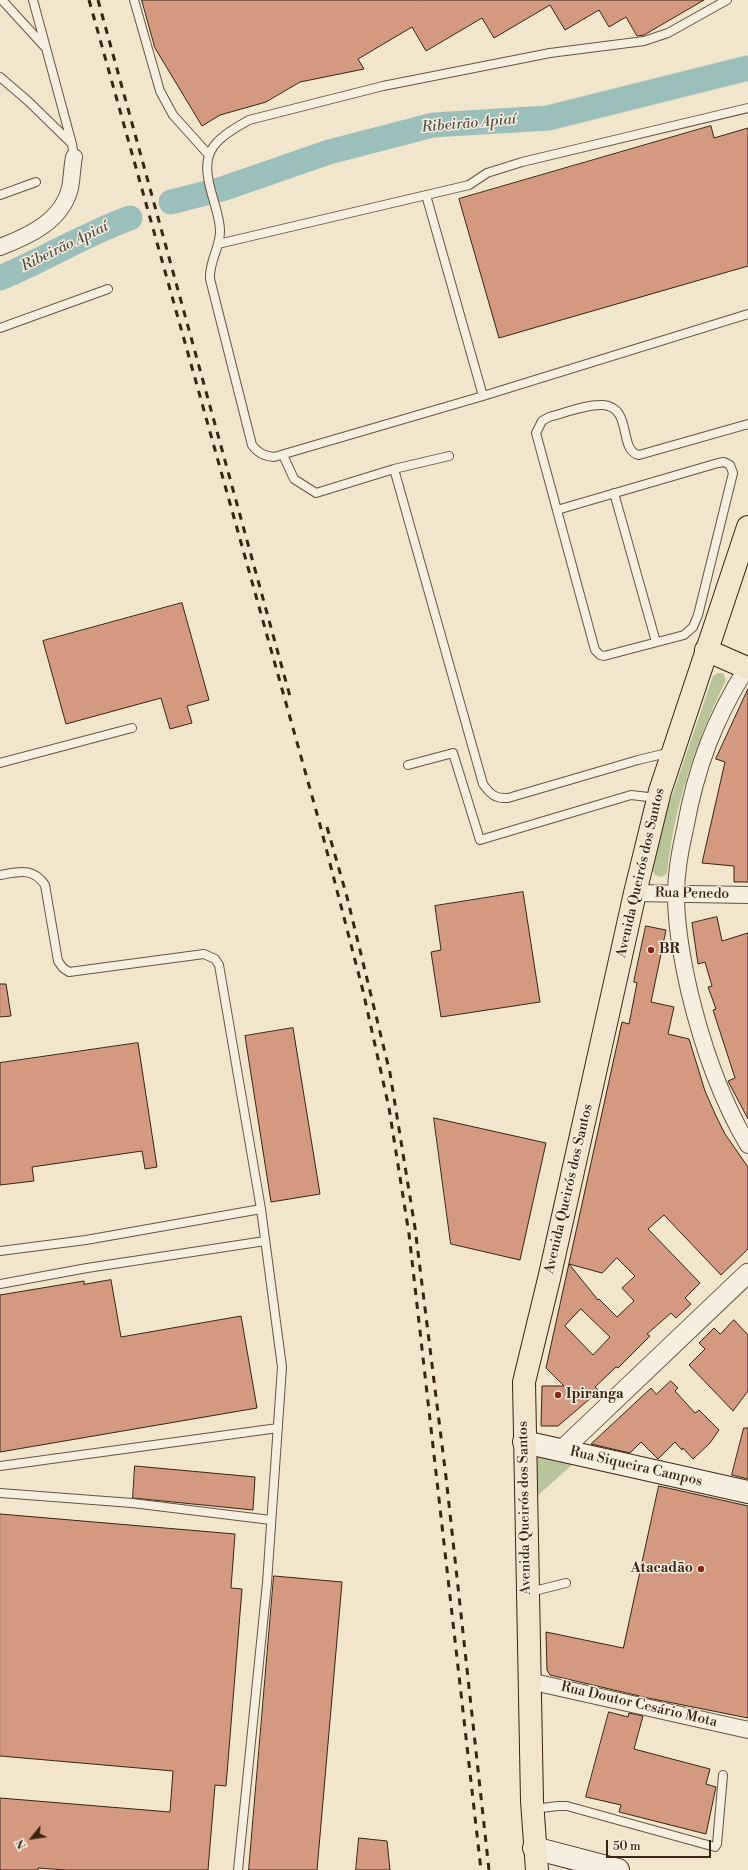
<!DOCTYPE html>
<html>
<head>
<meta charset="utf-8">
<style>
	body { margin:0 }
	#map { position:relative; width:748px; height:1870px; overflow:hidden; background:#f1e5cc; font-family:"Libre Bodoni",serif }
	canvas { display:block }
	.north { position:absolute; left:12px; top:1818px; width:40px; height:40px; -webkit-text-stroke:3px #f6eede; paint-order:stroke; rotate:240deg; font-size:11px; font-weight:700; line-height:16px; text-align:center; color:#382513 }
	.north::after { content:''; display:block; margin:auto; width:14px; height:18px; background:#382513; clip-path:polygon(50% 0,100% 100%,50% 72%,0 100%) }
	.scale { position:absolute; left:606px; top:1840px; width:105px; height:18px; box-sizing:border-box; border:2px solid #382513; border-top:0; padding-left:5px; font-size:12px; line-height:14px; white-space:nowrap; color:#382513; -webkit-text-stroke:3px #f6eede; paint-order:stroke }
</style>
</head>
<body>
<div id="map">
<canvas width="748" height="1870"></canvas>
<div class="north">N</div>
<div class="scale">50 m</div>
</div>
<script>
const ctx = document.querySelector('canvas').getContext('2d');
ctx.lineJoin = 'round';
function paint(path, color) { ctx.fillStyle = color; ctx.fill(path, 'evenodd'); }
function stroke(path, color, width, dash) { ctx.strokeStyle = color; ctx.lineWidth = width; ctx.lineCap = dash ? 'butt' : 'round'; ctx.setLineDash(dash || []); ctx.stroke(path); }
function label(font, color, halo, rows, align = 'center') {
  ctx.font = font + ' "Libre Bodoni",serif'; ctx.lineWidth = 3; ctx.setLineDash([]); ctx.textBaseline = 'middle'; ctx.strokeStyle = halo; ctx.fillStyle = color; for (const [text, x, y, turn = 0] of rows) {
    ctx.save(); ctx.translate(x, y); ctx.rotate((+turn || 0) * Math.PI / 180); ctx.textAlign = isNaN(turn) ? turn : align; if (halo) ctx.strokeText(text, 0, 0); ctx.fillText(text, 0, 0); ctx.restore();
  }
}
const green = new Path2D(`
	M718 673H723L726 680C696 741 674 806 667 874L661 877 655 875 652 869 665 816 713 676Z
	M536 1455 574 1463 536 1497Z`);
const river = new Path2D(`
	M171 202 222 189 329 152 433 125 548 118 748 68
	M0 278C44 260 85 234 130 218`);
const building = new Path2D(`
	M142 0H704L644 35 637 36 626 17 609 27 599 10 565 30 550 5 494 38 482 18 426 51 412 27 358 59 364 69 300 82 266 102 220 115 202 126 155 48Z
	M711 126 714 138 748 128V266L499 338 459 199Z
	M182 603 209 700 187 706 192 723 170 729 161 698 66 724 43 641Z
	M748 689V882H734V866L702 863 725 762 716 759Z
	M523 892 540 1002 441 1017 431 952 441 950 435 906Z
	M717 917 722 941 748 933V1119L728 1081 735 1078 713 1010 716 1009 708 987 712 986 705 962 698 964 692 923Z
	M646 926 666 930 651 1002 674 1007 668 1034 689 1039 705 1091 716 1116 725 1134 748 1167V1249L721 1275 664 1215 648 1229 700 1283 685 1298 691 1304 676 1318 671 1313 647 1334 650 1336 618 1368 616 1367 595 1387 599 1391 558 1426H541L542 1386H564L546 1368 622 1022 629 1024 637 983 634 982ZM617 1258 635 1276 622 1288 634 1301 617 1317 599 1299 598 1300 569 1264 602 1273ZM581 1309 610 1337 593 1355 565 1326Z
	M0 984H6L11 1016 0 1017Z
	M293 1028 320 1194 271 1202 245 1036Z
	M138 1043 157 1167 145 1169 142 1151 32 1167 34 1181 0 1185V1063Z
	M434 1118 546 1143 520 1260 451 1244Z
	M111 1280 121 1337 241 1316 257 1408 0 1452V1295L84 1281V1284Z
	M734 1320 748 1335V1391L733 1411 689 1365 705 1349 699 1343 714 1328 720 1334Z
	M671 1381 678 1388 675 1391 695 1413 699 1410 719 1430 710 1443 693 1459 683 1448 682 1450 675 1442 658 1459 641 1442 630 1453 591 1444 651 1388 656 1394Z
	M744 1428H748V1479L732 1475Z
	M135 1466 255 1477 253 1510 133 1498Z
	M659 1486 748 1506V1718L648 1698 550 1675 547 1670 546 1632 623 1648Z
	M0 1514 235 1534 231 1588 242 1589 226 1786 215 1785 208 1870H66L38 1868V1870H0V1798L170 1812 173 1771 0 1756Z
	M274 1576 342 1582 317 1870H249Z
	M609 1712 628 1717 629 1713 643 1716 634 1749 710 1769 706 1784 716 1787 706 1834 619 1812 621 1805 586 1797Z
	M359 1838 387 1841 390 1870H356Z`);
const service = new Path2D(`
	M2 0 45 47
	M33 0 72 144 74 157
	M134 0 160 91 173 115 208 154
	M727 0 668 33 644 41 550 53 383 86 249 120C210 142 199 153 213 198 216 209 220 220 220 231 220 249 209 260 210 279L252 445C258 453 264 456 274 457L483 396 748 314
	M0 77 28 101 71 143
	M0 195 36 182
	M426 195 483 396
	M218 244 469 185 487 173 522 162 748 108
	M0 328 108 289
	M283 455 294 479 316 493 394 469 449 456
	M394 469 483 784C490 794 495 799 508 798L638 760 671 752
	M614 493 656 642
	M557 510 718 463 724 462 730 465 733 473 698 615 693 627 684 635 604 656 600 655 595 650 536 433 542 421 549 417C565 413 586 404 603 405 633 407 618 451 639 455L748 424
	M0 763 132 728
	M408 765 453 753 480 840 631 795 657 798
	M0 875C19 872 33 867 45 885L58 961 63 968 69 972 204 954 215 959 219 965 261 1209 282 1367 267 1583 238 1870
	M0 1251 86 1240 261 1209
	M0 1284 87 1268 265 1241
	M0 1466 278 1428
	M0 1493 132 1503 271 1520
	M530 1592 566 1583
	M533 1809 558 1806H567L715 1847 717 1844 723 1775`);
const minor = new Path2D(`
	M0 247C29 236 62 221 70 188 72 178 72 167 74 157
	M748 666C714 719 696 768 685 829 680 850 676 872 676 895 676 927 682 959 689 990 702 1045 719 1096 748 1145
	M635 893 748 895
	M529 1681 748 1730`);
const tertiary = new Path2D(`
	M562 1450 748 1273`);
const secondary = new Path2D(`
	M524 1442 748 1492
	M534 1848 618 1870`);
const primary = new Path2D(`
	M706 650 747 668
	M537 1870 532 1801 524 1382 549 1279 635 893 660 791 748 527`);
const rail = new Path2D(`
	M89 0 319 821 363 991 389 1108 409 1234 481 1870
	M98 0 291 700
	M327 827 347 897 390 1073 415 1228 446 1477 489 1870`);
const markers = [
	[651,950,4,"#8f2418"],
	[558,1395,4,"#8f2418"],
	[701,1569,4,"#8f2418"]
];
const streetNames = [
	["Avenida Queirós dos Santos",641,873,-77],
	["Rua Penedo",692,894,1],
	["Avenida Queirós dos Santos",569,1189,-77],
	["Rua Siqueira Campos",636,1467,13],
	["Avenida Queirós dos Santos",525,1508,-91],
	["Rua Doutor Cesário Mota",639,1705,13]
];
const poiNames = [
	["BR",659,950],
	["Ipiranga",566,1395],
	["Atacadão",693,1569,"right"]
];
const waterNames = [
	["Ribeirão Apiaí",469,124,-5],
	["Ribeirão Apiaí",65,247,-26]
];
paint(green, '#b9c598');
stroke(river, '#9bbfba', 25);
paint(building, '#d39a81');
stroke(building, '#382513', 1);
stroke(service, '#665541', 10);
stroke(minor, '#665541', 18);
stroke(tertiary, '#665541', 21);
stroke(secondary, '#382513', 24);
stroke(primary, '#382513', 24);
stroke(service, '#f6eede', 8);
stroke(minor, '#f6eede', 16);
stroke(tertiary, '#f6eede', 19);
stroke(secondary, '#f6eede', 22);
stroke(primary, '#f1e5cc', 22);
stroke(rail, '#382513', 3, [7, 7]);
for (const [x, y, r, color] of markers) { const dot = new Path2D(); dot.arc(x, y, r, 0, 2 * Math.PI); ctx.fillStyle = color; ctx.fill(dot); stroke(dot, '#f6eede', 1.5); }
label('14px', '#382513', '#f6eede', streetNames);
label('bold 14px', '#382513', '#f6eede', poiNames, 'left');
label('italic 15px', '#565345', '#f6eede', waterNames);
</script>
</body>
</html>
